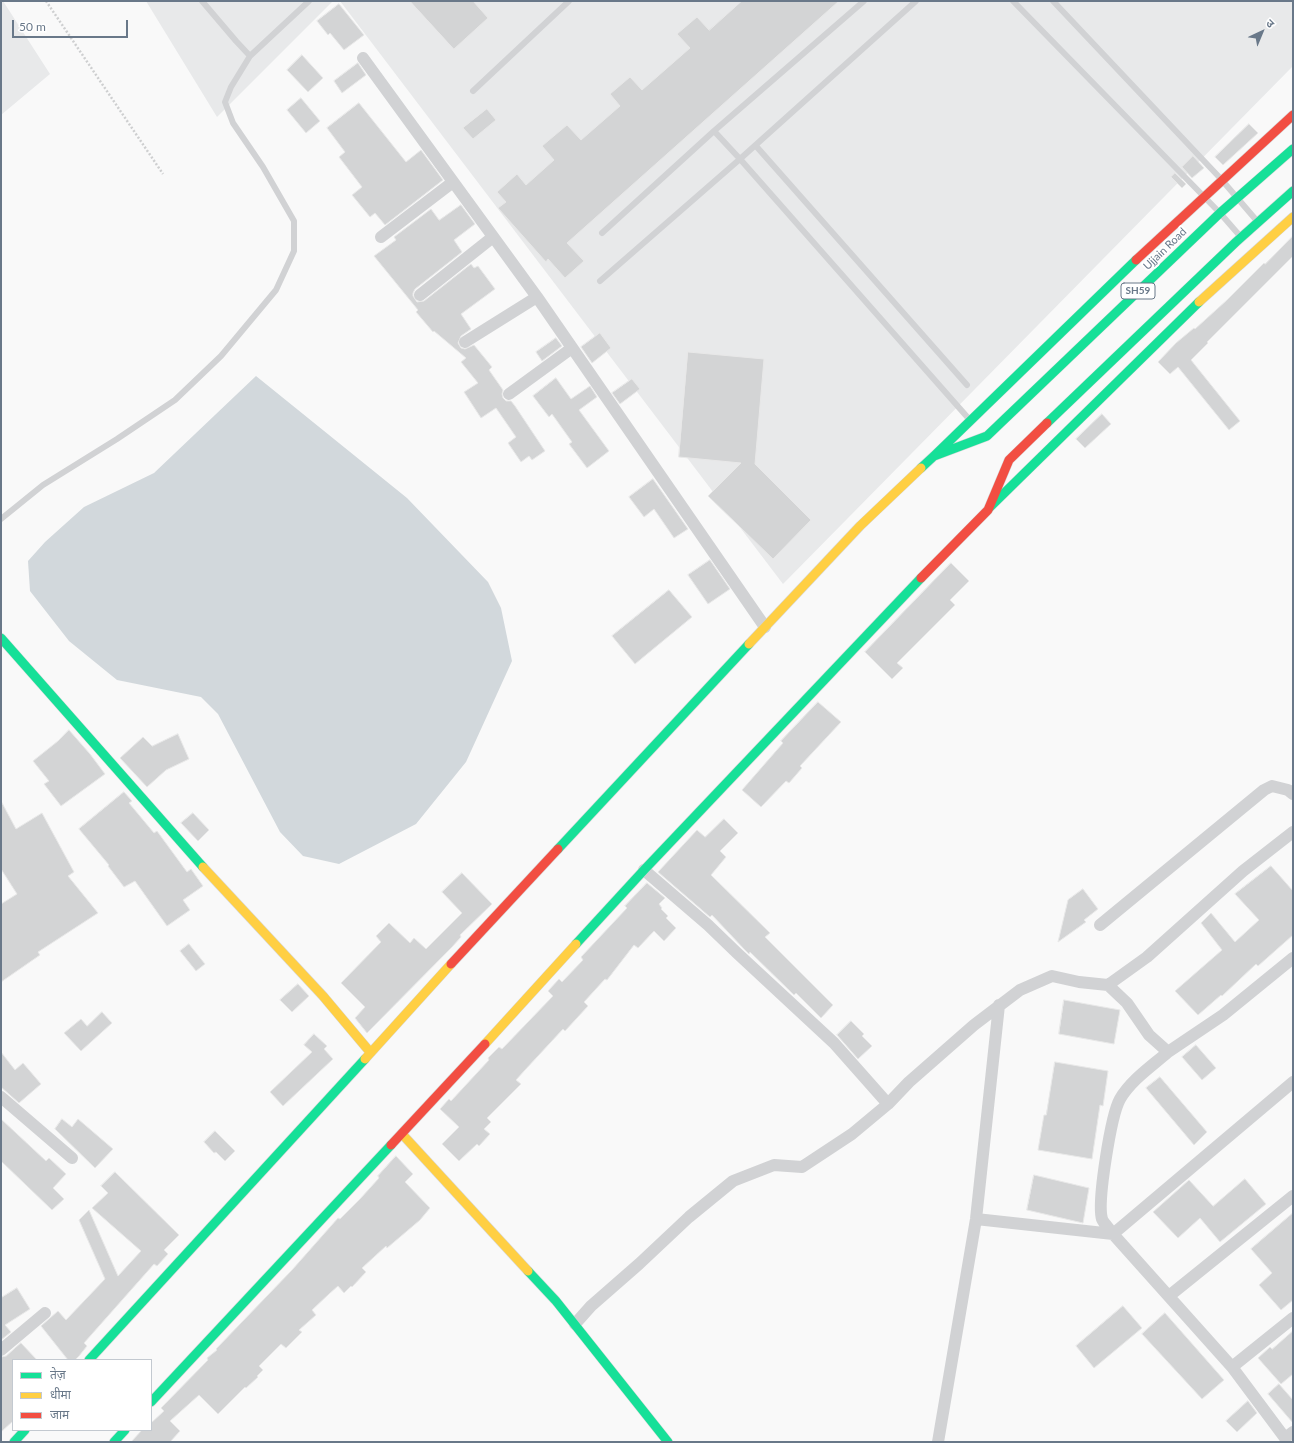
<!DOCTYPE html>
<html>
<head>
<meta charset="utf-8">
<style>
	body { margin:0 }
	#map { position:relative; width:1294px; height:1443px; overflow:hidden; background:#f9f9f9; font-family:Lato,"Noto Sans Devanagari",sans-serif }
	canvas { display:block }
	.frame { position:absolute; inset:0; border:2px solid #697889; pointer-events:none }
	.legend { position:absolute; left:12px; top:1359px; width:140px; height:72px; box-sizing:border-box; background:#fff; border:1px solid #c3c9d0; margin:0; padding:5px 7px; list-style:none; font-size:12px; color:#697889 }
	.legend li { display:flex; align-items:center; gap:8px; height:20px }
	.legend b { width:20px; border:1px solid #c3c9d0 }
	.north { position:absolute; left:1242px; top:12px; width:40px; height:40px; -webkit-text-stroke:3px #fff; paint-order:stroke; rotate:44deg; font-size:11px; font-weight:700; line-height:16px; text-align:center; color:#697889 }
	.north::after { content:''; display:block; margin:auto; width:14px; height:18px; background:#697889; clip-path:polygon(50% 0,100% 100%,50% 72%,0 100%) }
	.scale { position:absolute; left:12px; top:20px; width:116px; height:18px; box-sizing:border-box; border:2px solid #697889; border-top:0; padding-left:5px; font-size:12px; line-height:14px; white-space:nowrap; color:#697889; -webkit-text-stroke:3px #fff; paint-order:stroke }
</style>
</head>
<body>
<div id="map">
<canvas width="1294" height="1443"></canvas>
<div class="frame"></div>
<ul class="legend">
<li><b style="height:5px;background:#16e098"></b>तेज़</li>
<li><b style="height:5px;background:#ffcf43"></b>धीमा</li>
<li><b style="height:5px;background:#f24e42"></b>जाम</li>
</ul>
<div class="north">उ</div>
<div class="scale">50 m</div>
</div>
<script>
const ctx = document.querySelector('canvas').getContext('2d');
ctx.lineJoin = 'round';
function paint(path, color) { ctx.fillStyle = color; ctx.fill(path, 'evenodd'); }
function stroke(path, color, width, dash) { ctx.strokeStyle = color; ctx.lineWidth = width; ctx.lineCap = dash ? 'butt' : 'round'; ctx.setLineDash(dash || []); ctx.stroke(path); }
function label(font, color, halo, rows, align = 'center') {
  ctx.font = font + ' Lato,sans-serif'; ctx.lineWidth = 4; ctx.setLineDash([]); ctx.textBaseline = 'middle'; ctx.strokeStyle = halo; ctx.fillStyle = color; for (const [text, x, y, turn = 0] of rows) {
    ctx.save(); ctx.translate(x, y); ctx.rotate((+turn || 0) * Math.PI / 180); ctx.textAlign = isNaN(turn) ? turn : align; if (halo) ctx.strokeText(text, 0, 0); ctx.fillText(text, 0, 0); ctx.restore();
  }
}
const built = new Path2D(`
	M1 1H3L50 74 1 115Z
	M146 1H333L217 117Z
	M340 1H1293V66L783 584Z`);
const water = new Path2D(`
	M256 376 407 498 488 582 501 608 512 661 466 762 416 824 339 864 303 856 280 832 218 714 201 697 117 680 69 641 30 591 28 561 45 542 84 507 154 473Z`);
const building = new Path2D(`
	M410 1H473L488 18 454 49Z
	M742 1H839L567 243 584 261 565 278 548 259 546 262 498 208 506 202 497 192 517 174 526 185 554 160 542 146 567 125 581 140 620 106 610 94 630 77 642 90 690 48 677 34 697 17 709 30Z
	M339 4 364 35 344 50 330 33 328 35 317 21Z
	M302 55 323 78 308 92 287 70Z
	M358 63 366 75 342 93 334 81Z
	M301 98 320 121 306 133 287 110Z
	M359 103 406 162 421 150 443 180 385 225 375 213 370 217 352 195 362 187 339 157 345 152 327 128Z
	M487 109 496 120 473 139 463 128Z
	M1249 124 1258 133 1223 165 1215 157Z
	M1193 156 1204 168 1192 178 1182 167Z
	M1175 173 1186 184 1182 188 1171 177Z
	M461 205 475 224 454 240 462 252 415 289 413 293V296L417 302 424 301 471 264 474 268 478 266 495 289 461 314 471 329 461 336 458 343 461 348 465 349 474 345 492 367 489 370 503 390 502 394 503 398 506 401H511L515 406 545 451 532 460 529 456 521 462 508 443 516 437 496 408 481 418 464 392 478 383 461 362 466 358 434 331 433 332 416 312 418 310 374 256 396 240 394 237 431 209 439 220Z
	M1293 236V256L1207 342 1208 343 1191 360 1240 421 1229 430 1178 367 1170 374 1158 362 1176 343 1194 328 1195 329 1227 300 1264 263 1265 264Z
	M600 333 611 348 592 363 581 347Z
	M556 338 562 346 542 361 536 352Z
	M688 352 764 359 755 464 811 520 773 559 708 496 741 463 679 457Z
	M556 378 571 399 590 386 597 397 579 410 609 451 587 468 569 444 572 442 552 414 549 417 533 396Z
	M632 379 640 389 620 404 612 393Z
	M1102 414 1111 424 1085 448 1076 439Z
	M653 479 688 529 674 538 654 509 644 517 629 497Z
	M710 560 730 589 708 604 688 575Z
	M951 563 969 581 950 600 955 605 897 663 903 668 892 679 865 652Z
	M669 590 692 617 635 664 612 636Z
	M818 702 841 722 800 766 802 768 789 783 786 781 761 807 742 790 783 743 781 741Z
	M69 730 90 754 105 774 61 806 44 784 49 781 33 761 58 741Z
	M178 734 189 759 166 770 147 787 120 758 143 737 152 746Z
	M124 792 132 801 129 803 154 833 157 831 187 872 191 869 203 886 183 900 190 910 167 926 135 881 124 887 108 866 109 865 79 829Z
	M1 801 16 829 42 813 74 872 68 876 98 913 38 952 40 955 1 982V904L17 894 1 869Z
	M193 813 209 830 198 841 181 823Z
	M724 819 738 833 720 851 726 857 711 875 770 933 765 937 833 1005 821 1018 796 993 794 995 750 952 749 954 744 949 712 915 710 917 658 872 697 830 705 837Z
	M1271 866 1293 891V935L1258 966 1256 964 1222 996 1221 995 1198 1015 1175 991 1222 950 1201 923 1211 913 1235 942 1259 920 1235 894Z
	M462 873 492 904 460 935 461 937 452 947 367 1033 355 1018 365 1007 341 983 381 942 376 936 389 923 410 943 414 938 426 949 462 913 442 892Z
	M647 883 665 898 659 904 662 908 661 909 668 916 666 918 676 928 664 941 654 931 638 948 634 945 607 980 605 979 584 1002 588 1006 565 1031 563 1029 525 1070 516 1080 521 1084 487 1118 491 1122 484 1129 490 1134 479 1146 477 1144 459 1161 442 1144 459 1127 440 1109 449 1099 451 1101 489 1060 488 1058 499 1047 502 1049 553 996 548 991 559 979 562 982 583 960 581 957 627 908 625 906Z
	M1083 889 1098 909 1084 920 1086 922 1058 942 1068 900Z
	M189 944 205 964 196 971 180 951Z
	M298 984 309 996 292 1012 280 1000Z
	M1064 1000 1120 1010 1114 1044 1059 1034Z
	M102 1012 112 1023 81 1051 64 1033 81 1019 87 1026Z
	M851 1021 864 1034 862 1036 872 1046 858 1059 837 1035Z
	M314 1034 327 1046 324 1049 333 1059 283 1106 270 1092 312 1052 304 1045Z
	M1196 1045 1216 1068 1202 1080 1182 1057Z
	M1 1052 15 1070 23 1063 41 1084 19 1103 1 1087Z
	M1055 1062 1108 1071 1103 1106 1100 1105 1092 1159 1038 1150 1044 1115H1046Z
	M1160 1077 1207 1132 1194 1145 1146 1088Z
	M1 1119 46 1161 49 1158 66 1174 53 1188 64 1199 52 1210 1 1161Z
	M62 1119 72 1127 78 1119 113 1149 95 1168 55 1129Z
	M215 1131 235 1151 225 1161 216 1152 214 1153 204 1142Z
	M396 1156 413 1174 405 1182 430 1208 420 1220 387 1248 386 1246 362 1268 366 1272 352 1287 351 1286 344 1293 338 1286 329 1294 312 1310 316 1315 299 1330 302 1332 286 1348 281 1344 259 1366 263 1370 257 1376 258 1377 246 1388 245 1387 218 1414 199 1395 170 1421 180 1431 170 1442H131L142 1430H151V1423L164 1411 161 1408 208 1360 207 1358 217 1350 216 1349 292 1270 338 1218 340 1219 360 1199 379 1178 378 1176Z
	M115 1172 179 1235 164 1250 168 1254 157 1266 154 1264 84 1343 87 1346 79 1356 75 1360H68L41 1326 58 1311 66 1320 105 1279 79 1220 89 1210 118 1276 141 1251 92 1208 108 1193 101 1186Z
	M1034 1175 1089 1188 1083 1223 1027 1210Z
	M1245 1179 1266 1204 1220 1242 1200 1218 1178 1238 1153 1212 1189 1180 1213 1206Z
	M1293 1213V1300L1281 1310 1259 1285 1272 1273 1251 1249Z
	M17 1288 30 1309 5 1325 11 1332 1 1340V1298Z
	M1123 1306 1142 1328 1094 1368 1076 1346Z
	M1165 1313 1224 1380 1202 1399 1142 1334Z
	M1293 1331V1374L1281 1384 1258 1358 1270 1347 1272 1349Z
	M21 1343 37 1360H13V1421L1 1432V1357L6 1356Z
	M1279 1384 1293 1400V1423L1268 1394Z
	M1248 1401 1257 1413 1237 1432 1226 1421Z`);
const path = new Path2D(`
	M46 1 163 174`);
const lane = new Path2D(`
	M202 1 236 41 250 56
	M1013 1 1220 213 1240 236
	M1053 1 1221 179 1257 221
	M473 91 569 1
	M714 131 740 159 916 1
	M756 146 967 385
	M602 233 714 131 864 1
	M600 281 740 159 969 419
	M1 519 43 485 117 439 175 400 221 356 276 290 294 251V221L263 167 233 123 225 102 231 87 250 56 309 1`);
const street = new Path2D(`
	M363 58 537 297 765 627
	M381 237 453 182
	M420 295 493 237
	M465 342 537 297
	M509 394 572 348
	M644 870 708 925 737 953 834 1043 888 1104
	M1100 925 1264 790 1272 786 1288 790 1293 794
	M1108 985 1147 957 1243 871 1293 832
	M1293 1082 1113 1234 1232 1367 1285 1438 1293 1432
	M1 1097 72 1158
	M976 1219 1113 1234
	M1113 1234C1110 1229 1104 1224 1102 1219 1097 1202 1111 1115 1120 1099 1131 1080 1152 1066 1168 1052
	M1169 1296 1293 1196
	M575 1324 591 1306 639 1264 689 1217 733 1181 774 1165 802 1167 852 1134 888 1104 909 1082 974 1025 1020 990 1052 976 1079 982 1108 985 1127 1003 1149 1035 1168 1052 1223 1015 1293 958
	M1 1350 45 1313
	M1232 1367 1293 1318
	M938 1442 976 1219 999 1005`);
const fast = new Path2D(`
	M1047 423 1236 242 1293 191
	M934 456 1136 260
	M921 468 934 456 987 436 1220 213 1293 149
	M990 507 1199 302
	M1 638 203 867
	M558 849 749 644
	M576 944 644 870 921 578
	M528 1271 556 1301 668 1442
	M89 1360 365 1059
	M151 1402 391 1145
	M14 1442 25 1430
	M114 1442 125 1430`);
const slow = new Path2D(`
	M1199 302 1293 217
	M749 644 860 526 921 468
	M203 867 323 996 370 1052
	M485 1044 576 944
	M365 1059 451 964
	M402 1134 528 1271`);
const jam = new Path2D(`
	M1136 260 1293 115
	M921 578 988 510 1009 460 1047 423
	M451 964 558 849
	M391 1145 485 1044`);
const shields = [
	[1138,291,34]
];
const shieldNames = [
	["SH59",1138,291]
];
const streetNames = [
	["Ujjain Road",1165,249,-44]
];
paint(built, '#e8e9ea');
paint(water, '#d2d8dc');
paint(building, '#d3d4d5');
stroke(building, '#e8e8e8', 1);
stroke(fast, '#d6d7d8', 10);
stroke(slow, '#d6d7d8', 10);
stroke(jam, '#d6d7d8', 10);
stroke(path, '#cecfd0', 2.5, [2, 2]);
stroke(lane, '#d1d2d4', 6);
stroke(street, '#d1d2d4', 12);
stroke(fast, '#16e098', 9);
stroke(slow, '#ffcf43', 9);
stroke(jam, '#f24e42', 9);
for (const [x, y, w] of shields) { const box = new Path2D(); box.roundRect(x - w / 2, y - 8, w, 16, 3); ctx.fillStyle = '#fff'; ctx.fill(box); stroke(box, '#697889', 1); }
label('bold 10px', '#697889', null, shieldNames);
label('11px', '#697889', '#fff', streetNames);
</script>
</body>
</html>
